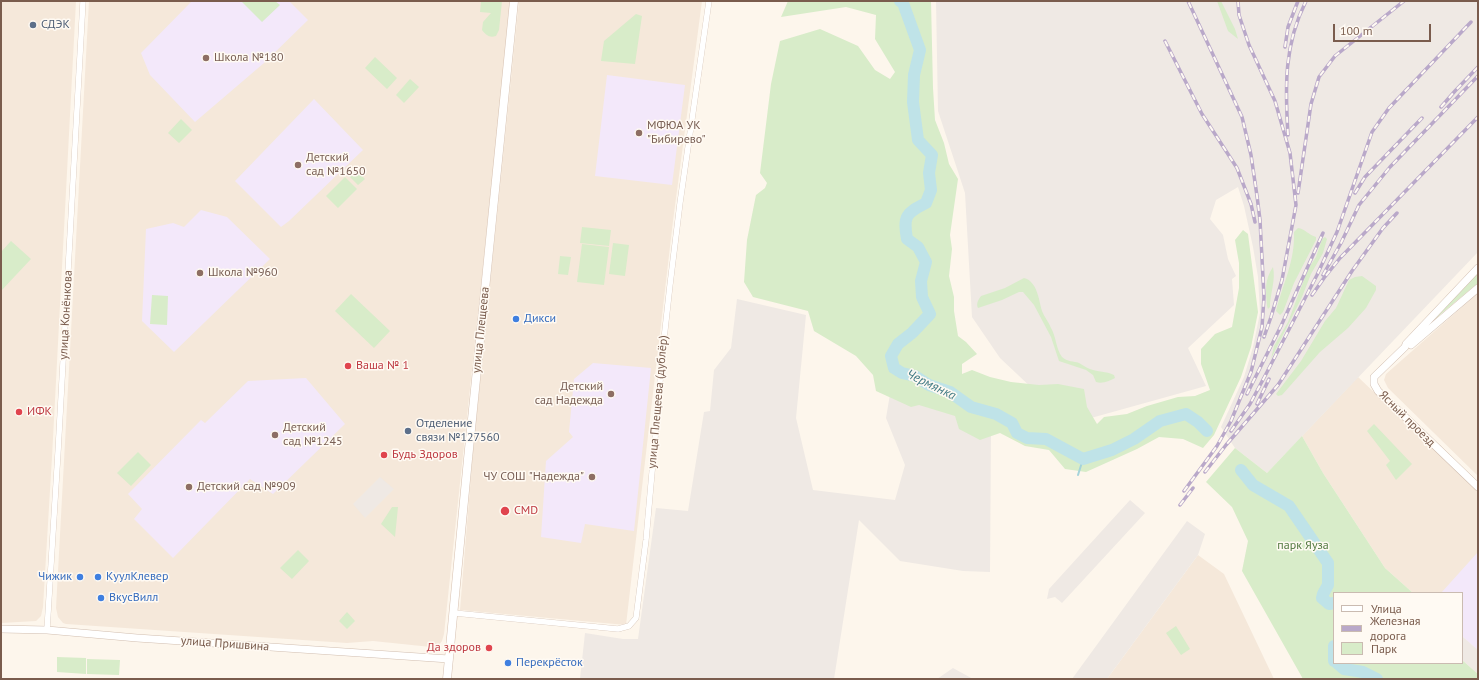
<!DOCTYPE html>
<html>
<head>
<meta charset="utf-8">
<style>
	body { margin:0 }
	#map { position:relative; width:1479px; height:680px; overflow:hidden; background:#fdf6ec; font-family:"PT Sans",sans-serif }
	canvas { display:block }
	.frame { position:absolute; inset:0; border:2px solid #7a5c4d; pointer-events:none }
	.legend { position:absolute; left:1333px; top:592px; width:130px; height:72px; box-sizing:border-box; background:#fffaf3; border:1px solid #cabbb1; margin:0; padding:5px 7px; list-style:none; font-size:12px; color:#7a5c4d }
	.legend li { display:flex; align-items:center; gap:8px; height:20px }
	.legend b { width:20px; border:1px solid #cabbb1 }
	.scale { position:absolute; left:1333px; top:24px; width:98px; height:18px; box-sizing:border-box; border:2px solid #7a5c4d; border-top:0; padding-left:5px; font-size:12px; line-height:14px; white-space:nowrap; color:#7a5c4d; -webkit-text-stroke:3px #fffaf3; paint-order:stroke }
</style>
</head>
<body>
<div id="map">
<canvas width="1479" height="680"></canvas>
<div class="frame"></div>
<ul class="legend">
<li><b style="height:5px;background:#fff"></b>Улица</li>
<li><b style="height:5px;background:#b9a8c9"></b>Железная дорога</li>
<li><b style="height:11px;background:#d8ecc9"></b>Парк</li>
</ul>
<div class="scale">100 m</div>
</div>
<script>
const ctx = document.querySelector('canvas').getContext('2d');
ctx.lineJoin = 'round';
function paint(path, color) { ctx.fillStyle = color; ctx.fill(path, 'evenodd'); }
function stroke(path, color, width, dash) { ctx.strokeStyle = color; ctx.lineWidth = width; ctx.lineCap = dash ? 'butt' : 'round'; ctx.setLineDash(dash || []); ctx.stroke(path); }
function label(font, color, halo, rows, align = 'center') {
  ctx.font = font + ' "PT Sans",sans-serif'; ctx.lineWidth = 3; ctx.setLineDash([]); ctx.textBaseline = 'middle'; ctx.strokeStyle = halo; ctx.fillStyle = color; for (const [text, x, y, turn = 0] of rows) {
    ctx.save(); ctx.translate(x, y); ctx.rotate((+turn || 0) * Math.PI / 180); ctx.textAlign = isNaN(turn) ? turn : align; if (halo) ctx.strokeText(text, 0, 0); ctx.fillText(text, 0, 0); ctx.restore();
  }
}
const residential = new Path2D(`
	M1 1H76L52 457 43 607 41 616 36 621 1 623Z
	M89 1H511L444 634 442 641 438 646 431 647 373 641 347 643 66 624 63 623 58 617 56 608Z
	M519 1H702L673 221 626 625 460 610 473 451Z
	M1478 293V476L1388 388 1384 380 1386 374Z
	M1358 377 1478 491V650L1462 636V593H1413L1385 568 1323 473 1302 436Z
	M1198 555 1224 574 1274 679H1107Z`);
const industrial = new Path2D(`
	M936 1H1478V252L1267 473 1235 448 1221 427 1244 377 1253 347 1260 313 1258 277 1253 247 1244 206 1238 187 1216 200 1210 219 1223 235 1228 259 1236 276 1232 279 1234 305 1188 348 1206 386 1091 418 1035 391 1000 358 972 317 965 193 938 111Z
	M737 299 806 315 796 418 813 490 895 500 905 465 886 418 890 394 991 426 990 572 963 571 900 561 859 520 834 679H580L585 633 623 639H638L656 508 688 511 704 412 710 411 714 370 731 348Z
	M380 477 394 489 365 518 353 504Z
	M1130 500 1145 513 1062 603 1055 597 1047 599 1049 589Z
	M1187 521 1205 534 1198 555 1107 679H1072Z
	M1462 636 1478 650V674L1462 660Z
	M953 668 973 679H937Z`);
const education = new Path2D(`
	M192 1H289L308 20 264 63 195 122 150 75 141 53Z
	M607 75 685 85 672 185 595 176Z
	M314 99 363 150 289 221 281 227 235 181Z
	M201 210 227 217 270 259 174 352 142 321 146 229 173 223 184 227Z
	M593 363 651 368 634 531 585 524 581 543 541 537 546 461 573 437 569 432 574 379Z
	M306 378 345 424 273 494 250 479 173 558 134 519 142 509 128 494 201 420 205 423 248 381Z
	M1478 552V650L1462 636V593H1441Z`);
const green = new Path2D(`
	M241 1H275L280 5 262 22Z
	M481 1H502L499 30 496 36C489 38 486 35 482 30L483 22 491 13 480 12Z
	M788 1H931L933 88 935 120 944 143 949 164 958 179 950 235 952 249 949 276 954 297V311L958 336 966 342 977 354 962 364V374L972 370 990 377 1011 382 1039 385 1058 384 1084 389 1087 407 1097 424 1104 417 1127 414 1147 406 1178 397 1195 396 1210 390 1201 364V349L1215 334 1232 327 1239 288V263L1235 240 1243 230 1248 234 1258 312 1251 347 1241 377 1214 435 1203 448 1183 439 1159 437 1137 449 1086 472 1065 469 1049 450 1025 446 1000 433 980 440 959 429 955 416 919 405 911 407 876 391 873 375 856 356 814 331 808 311 753 297 744 282 747 240 756 195 765 188 767 183 760 173 771 84 780 41 820 29 858 46 875 70 890 79 895 72 875 39 876 15 846 7 781 17Z
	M1217 1H1221L1235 29 1238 39 1228 31Z
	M636 14 642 16 635 64 601 61 604 41Z
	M375 57 397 78 387 89 365 68Z
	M410 79 419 87 404 103 396 95Z
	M181 119 192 130 179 143 168 133Z
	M355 169 365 179 358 185 348 175Z
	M345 177 357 189 338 208 326 196Z
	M582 227 611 230 609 246 580 243Z
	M1298 228C1305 229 1309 235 1316 237V240L1294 283 1283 312 1280 315 1276 311C1283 283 1295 262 1294 232Z
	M1325 237 1327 239 1323 253 1311 274 1302 297 1271 359 1274 346 1288 322 1308 269 1316 257 1322 239Z
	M11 241 31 259 1 291V252Z
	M613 243 629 245 625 276 609 274Z
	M582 244 609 247 604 285 577 282Z
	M560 256 571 257 568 275 558 274Z
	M1273 267C1276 280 1270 294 1270 307L1268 309 1267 306C1266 291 1264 280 1273 267Z
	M1478 273V283L1429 324Z
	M1362 276 1376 286V290L1366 308 1348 328 1320 352 1282 395 1278 396 1276 394 1301 361 1325 321 1336 308 1349 280 1355 277Z
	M1024 278C1037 281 1039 300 1042 311 1044 317 1049 322 1051 328 1056 336 1056 349 1062 357 1067 362 1074 361 1079 363 1083 365 1087 368 1090 369 1098 372 1106 371 1114 375L1115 378C1109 381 1103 384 1096 382L1093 375 1086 370 1059 361 1051 337 1034 305 1023 292H1019L1002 300 978 308C976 304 978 300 981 296L1005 288Z
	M351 294 390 331 374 348 335 311Z
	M152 295 168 296 167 325 150 324Z
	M1374 424 1412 464 1396 480 1386 465 1390 461 1367 431Z
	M1302 436 1323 473 1385 568 1413 593H1334V663H1462V660L1478 674V679H1303L1242 571 1248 541 1232 507 1206 482 1235 448 1267 473Z
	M138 452 151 465 131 486 117 473Z
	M392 507H398L395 537 381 524Z
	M298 550 309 561 292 579 280 568Z
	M347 612 355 621 347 629 339 621Z
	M1176 626 1190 649 1181 655 1166 633Z
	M57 657 86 658V674L57 672Z
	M87 659 120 660 119 675 87 674Z`);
const stream = new Path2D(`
	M1078 475 1083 459`);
const river = new Path2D(`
	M900 1 903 3 920 50 914 75 913 102 918 140 932 155 929 173 931 190 926 203C906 213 903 216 907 239L918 247 926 262 921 281 922 297 930 314 912 333 898 344 891 356 894 368 902 373 915 376 929 385 950 392 971 407 996 414 1012 423 1017 433 1027 438 1046 439 1083 459 1112 450 1134 439 1160 421 1186 414 1198 422 1207 431
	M1241 470 1253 485 1289 506 1328 563V585L1323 594 1322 598 1329 604 1334 603
	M1334 646V661
	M1337 663 1344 669 1363 672 1377 679`);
const minor = new Path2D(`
	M454 613 618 629 629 626 636 618 646 540 663 348 670 285 680 203 709 1
	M47 630 58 452 83 1`);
const tertiary = new Path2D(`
	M1478 268 1406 344 1405 347 1374 377V384L1378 391 1478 487
	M1411 345 1478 288
	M1 629 47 630 137 638 449 659`);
const secondary = new Path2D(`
	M447 679 468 459 514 1`);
const rail = new Path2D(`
	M1238 1 1239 15 1249 45 1275 101 1290 153 1296 205 1282 280 1271 317 1264 337
	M1165 41 1202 114 1237 168 1251 204 1255 222
	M1285 47 1288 27 1298 1
	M1441 107 1455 91 1478 67
	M1288 135C1285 86 1284 45 1306 1
	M1298 193 1311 104 1319 77 1335 56 1404 1
	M1355 193 1365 177 1422 118
	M1323 275 1341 243 1359 205 1390 167 1478 76
	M1312 295 1324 278 1340 258 1478 117
	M1247 394 1281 326 1323 233
	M1257 404 1269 379
	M1231 431 1250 404 1266 374 1317 275 1337 232 1372 132 1389 108 1471 22
	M1205 472 1226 445 1278 385 1352 271 1383 228 1397 213
	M1184 491 1217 446 1231 421 1251 372 1262 327 1264 297 1260 220 1257 196 1251 155 1242 117 1188 1
	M1180 505 1193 488`);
const markers = [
	[33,25,4,"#5c6f8a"],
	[206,58,4,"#8d6e63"],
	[639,133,4,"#8d6e63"],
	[298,165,4,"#8d6e63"],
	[200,273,4,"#8d6e63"],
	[516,319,4,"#3f7fe0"],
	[348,366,4,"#e0444e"],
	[611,394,4,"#8d6e63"],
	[19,412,4,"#e0444e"],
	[408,431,4,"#5c6f8a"],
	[275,435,4,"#8d6e63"],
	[384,455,4,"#e0444e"],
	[592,477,4,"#8d6e63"],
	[189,487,4,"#8d6e63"],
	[505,511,5,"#e0444e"],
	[80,577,4,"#3f7fe0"],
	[98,577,4,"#3f7fe0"],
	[101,598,4,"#3f7fe0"],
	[489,648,4,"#e0444e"],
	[508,663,4,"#3f7fe0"]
];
const serviceNames = [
	["СДЭК",41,25],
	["Отделение",416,424],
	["связи №127560",416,438]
];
const educationNames = [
	["Школа №180",214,58],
	["МФЮА УК",647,126],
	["\"Бибирево\"",647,140],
	["Детский",306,158],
	["сад №1650",306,172],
	["Школа №960",208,273],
	["Детский",603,387,"right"],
	["сад Надежда",603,401,"right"],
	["Детский",283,428],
	["сад №1245",283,442],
	["ЧУ СОШ \"Надежда\"",584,477,"right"],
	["Детский сад №909",197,487]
];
const streetNames = [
	["улица Конёнкова",66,315,-87],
	["улица Плещеева",481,330,-84],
	["улица Плещеева (дублёр)",658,402,-85],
	["Ясный проезд",1407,419,45],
	["улица Пришвина",225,644,4]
];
const shopNames = [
	["Дикси",524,319],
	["Чижик",72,577,"right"],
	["КуулКлевер",106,577],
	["ВкусВилл",109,598],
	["Перекрёсток",516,663]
];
const healthNames = [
	["Ваша № 1",356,366],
	["ИФК",27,412],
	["Будь Здоров",392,455],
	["CMD",514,511],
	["Да здоров",481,648,"right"]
];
const parkNames = [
	["парк Яуза",1303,546]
];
const waterNames = [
	["Чермянка",931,385,26]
];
paint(residential, '#f5e8da');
paint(industrial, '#efe9e4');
paint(education, '#f3e8fa');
paint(green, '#d8ecc9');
stroke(stream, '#a5d3da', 2);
stroke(river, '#bfe3e8', 12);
stroke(minor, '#d1beb0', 6);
stroke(tertiary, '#d1beb0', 8);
stroke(secondary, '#d6c0b0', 9);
stroke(minor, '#fff', 5.5);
stroke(tertiary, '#fff', 7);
stroke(secondary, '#fff', 8);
stroke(rail, '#b9a8c9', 3.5);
stroke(rail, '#fffaf3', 2, [6]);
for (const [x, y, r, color] of markers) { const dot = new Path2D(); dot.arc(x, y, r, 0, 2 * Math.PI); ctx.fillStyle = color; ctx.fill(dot); stroke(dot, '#fffaf3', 1.5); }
label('12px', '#4e5e75', '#fffaf3', serviceNames, 'left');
label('12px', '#785e54', '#fffaf3', educationNames, 'left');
label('12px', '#7a5c4d', '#fffaf3', streetNames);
label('12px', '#366cbe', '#fffaf3', shopNames, 'left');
label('12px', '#be3a42', '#fffaf3', healthNames, 'left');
label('12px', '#537a41', '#fffaf3', parkNames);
label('italic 13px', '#437c86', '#fffaf3', waterNames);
</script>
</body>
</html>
